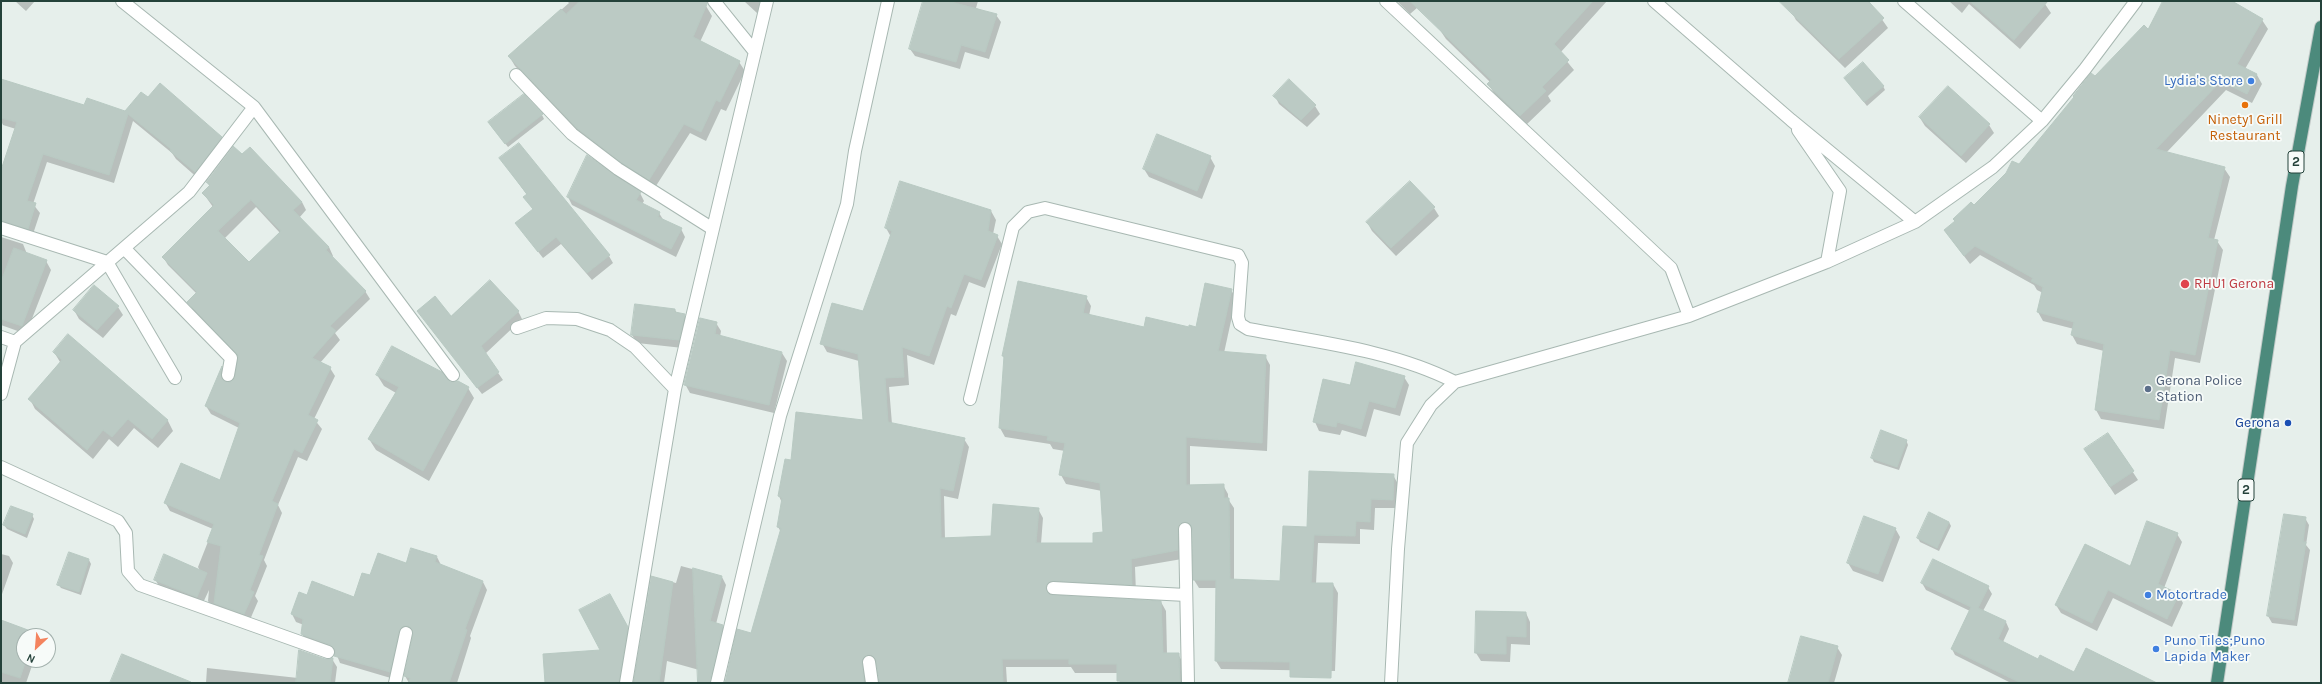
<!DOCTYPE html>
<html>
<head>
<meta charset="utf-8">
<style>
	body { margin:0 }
	#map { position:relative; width:2322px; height:684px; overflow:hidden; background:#e6efeb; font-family:Karla,sans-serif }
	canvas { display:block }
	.frame { position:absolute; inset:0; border:2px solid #24423a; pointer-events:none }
	.north { position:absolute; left:16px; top:628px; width:40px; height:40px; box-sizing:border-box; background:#f7fbf9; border:1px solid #a3b1ad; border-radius:50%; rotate:206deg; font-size:11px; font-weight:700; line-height:16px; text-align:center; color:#24423a }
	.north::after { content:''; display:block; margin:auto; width:14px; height:18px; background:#f4845f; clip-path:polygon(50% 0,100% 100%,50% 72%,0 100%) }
</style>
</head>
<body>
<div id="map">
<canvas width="2322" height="684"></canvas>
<div class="frame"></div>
<div class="north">N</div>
</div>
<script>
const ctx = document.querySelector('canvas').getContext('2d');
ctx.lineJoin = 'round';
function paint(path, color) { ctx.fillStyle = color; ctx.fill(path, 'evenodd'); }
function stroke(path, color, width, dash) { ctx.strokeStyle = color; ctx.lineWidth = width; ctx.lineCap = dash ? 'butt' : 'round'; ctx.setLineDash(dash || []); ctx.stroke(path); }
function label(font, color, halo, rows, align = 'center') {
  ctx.font = font + ' Karla,sans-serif'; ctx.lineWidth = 3.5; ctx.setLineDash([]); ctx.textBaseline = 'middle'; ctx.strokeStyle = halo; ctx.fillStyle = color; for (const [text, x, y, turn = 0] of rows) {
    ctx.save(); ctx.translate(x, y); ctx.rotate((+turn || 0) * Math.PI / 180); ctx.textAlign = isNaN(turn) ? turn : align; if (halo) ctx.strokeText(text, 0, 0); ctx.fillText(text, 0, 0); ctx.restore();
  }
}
const shadow = new Path2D(`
	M15 1H35L26 11Z
	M567 1H695L706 6 712 16 700 42 739 62 745 71 726 111 721 109 706 141 690 133 654 189 584 138 515 66 509 56 569 3Z
	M744 1H765L757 13Z
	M924 1H978L976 8 996 15 1001 22 989 59 965 52 960 69 915 56 910 49Z
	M1397 1H1425L1410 14Z
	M1468 1H1607L1560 53 1574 70 1548 96 1551 101 1526 125 1494 93 1488 84 1490 82 1446 39 1440 30Z
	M1801 1H1869L1888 28 1845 68 1796 20 1791 11Z
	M1949 1H2043L2051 13 2020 49 1969 4 1962 13Z
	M2165 1H2232L2262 20 2268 29 2245 69 2257 75 2262 84 2252 103 2226 90 2166 153 2224 168 2230 177 2214 240 2217 241 2223 250 2200 363 2175 358 2164 429 2101 419 2096 410 2104 351 2077 344 2072 335 2074 329 2043 321 2038 312 2043 293 2037 290 2034 285 1980 255 1970 264 1945 231 1956 222 1954 219 1974 207 2019 165 2095 78 2148 30Z
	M1845 78 1883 86 1885 90 1867 106Z
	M1275 96 1315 106 1320 114 1307 127 1279 104Z
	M148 99 221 137 226 146 200 180 176 159 172 153 133 121 114 183 47 162 33 204 40 213 32 237 1 231V173L16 129 3 125 1 121V108L85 106 125 112Z
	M542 115 544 119 508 147 491 126Z
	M1920 118 1989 125 1994 133 1966 163 1925 126Z
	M1210 157 1215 166 1202 199 1149 177 1144 169Z
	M501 159 609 256 613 263 592 280 561 244 543 258 516 223 533 210 525 197 527 195Z
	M207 182 302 202 306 210 299 218 329 247 333 256 331 258 365 291 370 299 335 333 340 340 320 363 330 368 335 376 314 419 322 429 307 461 298 457 278 505 282 513 264 560 267 566 255 596 258 601 249 622 213 609 208 601 209 590 202 605 160 588 155 579 200 571 198 567 213 529 170 511 165 502 220 481 239 428 211 414 206 406 222 369 226 376 225 382 230 383 235 380 239 358 193 310 189 302 197 294 168 265 163 257 213 207 203 193 210 187ZM256 207 280 233 249 264 224 239Z
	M1410 182 1434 208 1439 216 1396 256 1372 231 1367 222Z
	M640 193 644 201 642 204 659 213 664 221 681 229 685 237 676 257 572 205 568 197Z
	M991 211 996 220 993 234 997 236 1002 244 985 288 969 282 956 316 951 314 934 365 907 355 909 385 889 387 892 424 964 439 969 447 958 499 944 496 945 539 992 537 1038 509 1043 518 1041 544H1094L1104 533 1102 491 1066 484 1061 475 1065 451 1053 449 1050 444 1005 437 1000 428 1005 360 1003 356 1086 297 1091 306 1089 316 1144 328H1196L1231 290 1236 298 1224 353 1265 356 1270 365 1267 451 1190 446V486L1223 485 1228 494V499L1234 508V580L1281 582 1308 528 1393 475 1398 484V508H1375L1374 530 1360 529V544L1318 543 1316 584H1333L1338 593 1335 671 1221 669 1216 661 1217 588H1199L1194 580V531H1186L1182 559 1135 567 1136 593 1052 592 1050 596 1161 602 1166 611 1167 654H1178L1183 663 1184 683H1120L1118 673H1075L1071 667H1006L1007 683H880L877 665 873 663 868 683H726L751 634 781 532 778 527 782 503 779 496 792 462 864 421 859 361 827 352 822 343 864 312 891 237 886 228Z
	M1 237 23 244 27 254 46 261 51 270 26 334 1 325Z
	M118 307 123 315 103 338 79 319 74 310Z
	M675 310 677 313 684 315 689 324 683 348 637 343 632 335Z
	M518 311 522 319 485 354 503 380 482 394 423 318Z
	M716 323 721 331 720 337 782 353 787 361 774 413 690 393 685 384Z
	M68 336 168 421 173 431 158 448 134 428 118 447 109 439 93 459 35 409 30 399 60 362 54 352Z
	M377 375 449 383 468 388 474 398 429 481 376 450 369 439 396 393 384 386Z
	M1404 377 1409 385 1400 416 1374 409 1366 437 1342 430 1340 435 1319 431 1315 422 1351 386Z
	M2108 434 2138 480 2115 495 2090 457Z
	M1906 440 1908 445 1899 470 1874 462 1872 458Z
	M32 515 34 519 27 538 7 529 4 525Z
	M2305 518 2309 525 2306 545 2310 550 2297 626 2272 623 2268 616Z
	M1949 522 1951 526 1939 551 1920 542 1918 538Z
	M1895 528 1900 537 1883 582 1853 571 1848 563Z
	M2177 534 2182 542 2164 588 2178 595 2183 603 2172 627 2113 598 2097 631 2061 613 2056 605 2130 567Z
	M1 554 9 556 13 563 1 597Z
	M69 554 89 560 91 564 81 595 61 588 58 584Z
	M437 557 441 565 483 582 487 590 470 636 471 638 457 683H409L405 676 413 633 408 634 394 679 340 663 336 653 307 642 302 634 304 625 296 622 292 614 308 597 355 598 371 577 407 564Z
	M681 566 722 577 726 585 716 624 722 626 727 634 717 675 667 661 664 683H633L652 577 676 583Z
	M1922 583 1988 587 1992 594 1983 611 2006 622 2009 629 2003 642 2038 660 2074 673 2155 683H2011L1955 655 1952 649 1970 611 1926 590Z
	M609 595 632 636 624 683H546L602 651Z
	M1526 613 1530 622V645L1511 644 1510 662 1481 661 1476 653Z
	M1 621 35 633 37 636H24V660H34L26 683H1Z
	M1837 647 1842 655 1834 683H1789Z
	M332 659 337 667 335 683H206L207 668 298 678 325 660Z`);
const building = new Path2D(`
	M580 1H707V4L693 37 740 61 720 102 716 100 701 132 684 124 649 180 622 163 577 128 508 56 561 9 566 14Z
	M923 1H947L997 14 985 52 961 45 956 62 909 49Z
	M1410 1H1593L1554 44 1569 60 1542 87 1546 91 1520 116 1487 84 1491 80Z
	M1779 1H1868L1884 18 1839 59Z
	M1970 1H2048L2014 40Z
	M2163 1H2232L2263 19 2237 64 2257 74 2247 94 2221 81 2156 149 2225 167 2208 238 2218 240 2195 355 2170 350 2159 420 2095 410 2104 344 2071 335 2074 322 2037 312 2043 287 2031 281 2033 278 1975 246 1964 256 1944 230 1955 221 1953 219 1971 202 1974 205 2006 173 2012 161 2019 164 2074 97 2073 96 2091 73 2095 76 2144 25 2148 29Z
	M1863 62 1884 86 1864 102 1844 78Z
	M1 79 84 105 87 98 125 111 141 92 148 97 160 83 222 137 195 172 170 151 171 149 128 114 109 175 43 154 27 201 36 203 28 229 1 221V170L17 122 1 118Z
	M1289 79 1316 105 1301 120 1273 96Z
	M1948 86 1990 124 1961 156 1919 117Z
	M524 94 543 114 505 144 488 122Z
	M1157 134 1211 156 1197 191 1143 169Z
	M519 143 610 255 587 273 556 237 538 252 515 223 533 209 523 197 527 194 499 158Z
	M233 146 242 154 250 147 302 202 293 210 329 247 326 250 366 291 330 326 336 331 312 358 331 367 308 415 318 420 302 453 294 449 272 501 278 504 259 555 263 556 250 590 254 592 244 614 214 603 221 546 207 542 214 524 164 503 181 463 220 480 240 423 205 406 222 366 221 374 223 380 230 382 234 379 238 355 187 302 197 292 162 257 214 205 202 193 210 185 206 182ZM251 200 281 231 249 262 218 231Z
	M587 155 641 192 636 200 660 212 658 217 682 228 671 249 567 197Z
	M900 181 991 210 988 231 998 235 981 280 964 274 951 308 947 306 929 356 902 347 904 377 885 378 888 422 965 438 953 491 940 488 941 538 991 536 993 504 1039 508 1036 543H1093V533L1103 532 1100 483 1059 475 1065 443 1047 440 1048 436 999 428 1004 356H1002L1018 281 1087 296 1083 313 1144 327 1146 317 1189 327V325L1196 327 1205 283 1232 289 1218 351 1266 355 1262 443 1186 437V485L1224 484V498H1229L1230 579 1280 581 1283 526 1307 527 1309 471 1394 474 1393 500 1371 499 1370 522 1356 521 1355 536 1314 535 1311 583H1333L1331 678 1290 677V662L1215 661 1216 580H1193L1192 529 1191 525 1185 522 1178 526V550L1131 559 1132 585 1053 581 1047 584 1046 588 1049 594 1053 595 1161 601 1163 653H1179L1180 683 1117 681V664H1069V659H1002L1003 683H879L876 661 872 655H868L862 660 864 683H725L737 629 751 633 781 528 777 527 782 498 778 496 785 459 791 460 796 412 863 420 858 354 820 344 832 303 863 311 892 231 885 228Z
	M1410 181 1435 207 1391 248 1366 222Z
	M14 248 47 260 22 326 1 319V282Z
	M490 280 519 311 481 346 499 372 477 388 417 311 435 296 451 316Z
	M94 285 119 306 97 330 73 310Z
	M635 304 675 309V312L685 314 679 340 631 335Z
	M700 318 717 322 715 334 782 352 769 405 684 385Z
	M68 334 168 420 152 439 128 419 112 437 103 430 87 450 28 399 62 360 53 352Z
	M392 346 442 372 450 382 458 381 469 387 423 471 368 439 399 387 376 375Z
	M1356 362 1405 376 1395 408 1369 401 1361 429 1337 422 1336 427 1313 422 1323 379 1350 385Z
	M1881 430 1907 440 1897 467 1871 458Z
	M2108 433 2134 471 2110 487 2084 449Z
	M11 506 33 514 25 534 3 525Z
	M1929 512 1949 522 1937 548 1917 538Z
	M2284 514 2306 517 2303 542H2306L2294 620 2267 616Z
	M1864 516 1896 528 1878 574 1847 563Z
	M2147 521 2178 533 2158 584 2179 594 2167 619 2108 590 2092 623 2055 605 2085 544 2130 566Z
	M411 548 437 556 435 562 483 581 465 629 467 630 449 683H408L410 678 404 676 413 634 411 628 408 626H403L399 631 390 672 334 656 335 650 331 645 301 634 303 619 291 614 299 592 307 595 312 581 354 597 362 573 370 575 378 553 406 563Z
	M69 552 89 559 79 592 57 585Z
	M164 554 207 573 197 597 154 580Z
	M1933 559 1989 586 1978 608 2006 621 1998 639 2038 659 2040 655 2074 672 2086 648 2157 683H2021L1951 649 1971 607 1921 583Z
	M693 568 722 576 710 621 723 625 710 683H698Z
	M651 576 673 582 659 683H634Z
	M610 594 628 627 619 683H545L543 654 600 650 579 610Z
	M1476 611 1526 612V637L1506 636V654L1475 653Z
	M1 620 36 633 35 636H24V660H26L20 678 1 672Z
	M1801 636 1838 646 1828 683H1788Z
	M299 650 325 659 333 658 330 683H296Z
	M122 654 191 682 190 683H110Z`);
const minor = new Path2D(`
	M714 1 755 52
	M1386 1 1671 268 1689 316
	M1654 1 1791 120 1915 222
	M1904 1 2042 121
	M516 75 572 134 618 169 713 229
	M254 107 453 375
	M1798 130 1840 191 1827 262
	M1 228 107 262 175 378
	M124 248 231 358 228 375
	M517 328 546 318 577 319 610 330 635 347 675 389
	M1 337 15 342
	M1 394 15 342 189 192 254 107 122 1
	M970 399 1013 227 1028 212 1045 208 1238 255 1242 263 1238 317 1240 324 1248 329C1317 342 1392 350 1455 382
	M1 467 118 521 126 533 128 571 140 585 328 652
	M1185 529 1188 683
	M1053 588 1186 595
	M869 662 872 683
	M395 683 406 633
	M626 683 675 389 767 1
	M717 683 780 416 847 204 855 151 888 1
	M1391 683 1398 549 1407 443 1431 405 1455 382 1689 316 1827 262 1915 222 1993 167 2042 121 2085 69 2136 1`);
const trunk = new Path2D(`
	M2217 683 2292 186 2321 27`);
const markers = [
	[2251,81,4,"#3f7fe0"],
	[2245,105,4,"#e8710a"],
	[2185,284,5,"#e0444e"],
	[2148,389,4,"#5c6f8a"],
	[2288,423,4,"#1a4fb4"],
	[2148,595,4,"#3f7fe0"],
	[2156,649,4,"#3f7fe0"]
];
const shields = [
	[2296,162,16],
	[2246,490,16]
];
const shieldNames = [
	["2",2296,162],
	["2",2246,490]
];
const shopNames = [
	["Lydia's Store",2243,81,"right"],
	["Motortrade",2156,595],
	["Puno Tiles;Puno",2164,641],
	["Lapida Maker",2164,657]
];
const foodNames = [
	["Ninety1 Grill",2245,120],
	["Restaurant",2245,136]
];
const healthNames = [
	["RHU1 Gerona",2194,284]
];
const serviceNames = [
	["Gerona Police",2156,381],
	["Station",2156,397]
];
const transitNames = [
	["Gerona",2280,423]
];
paint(shadow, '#0003');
paint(building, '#bbcac4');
stroke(building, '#b8c9c2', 1);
stroke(minor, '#a8b8b2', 14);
stroke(trunk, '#c2cac8', 14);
stroke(minor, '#fff', 12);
stroke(trunk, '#4c8a7c', 12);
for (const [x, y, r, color] of markers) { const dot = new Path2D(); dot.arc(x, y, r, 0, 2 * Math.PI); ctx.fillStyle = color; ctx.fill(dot); stroke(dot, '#f7fbf9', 1.5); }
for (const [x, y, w] of shields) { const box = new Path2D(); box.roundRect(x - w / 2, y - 11, w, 22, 3); ctx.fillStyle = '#f7fbf9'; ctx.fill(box); stroke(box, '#24423a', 1); }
label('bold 13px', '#24423a', null, shieldNames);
label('14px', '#366cbe', '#f7fbf9', shopNames, 'left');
label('14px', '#c56008', '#f7fbf9', foodNames);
label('14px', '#be3a42', '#f7fbf9', healthNames, 'left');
label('14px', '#4e5e75', '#f7fbf9', serviceNames, 'left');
label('14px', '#164399', '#f7fbf9', transitNames, 'right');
</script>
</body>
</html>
